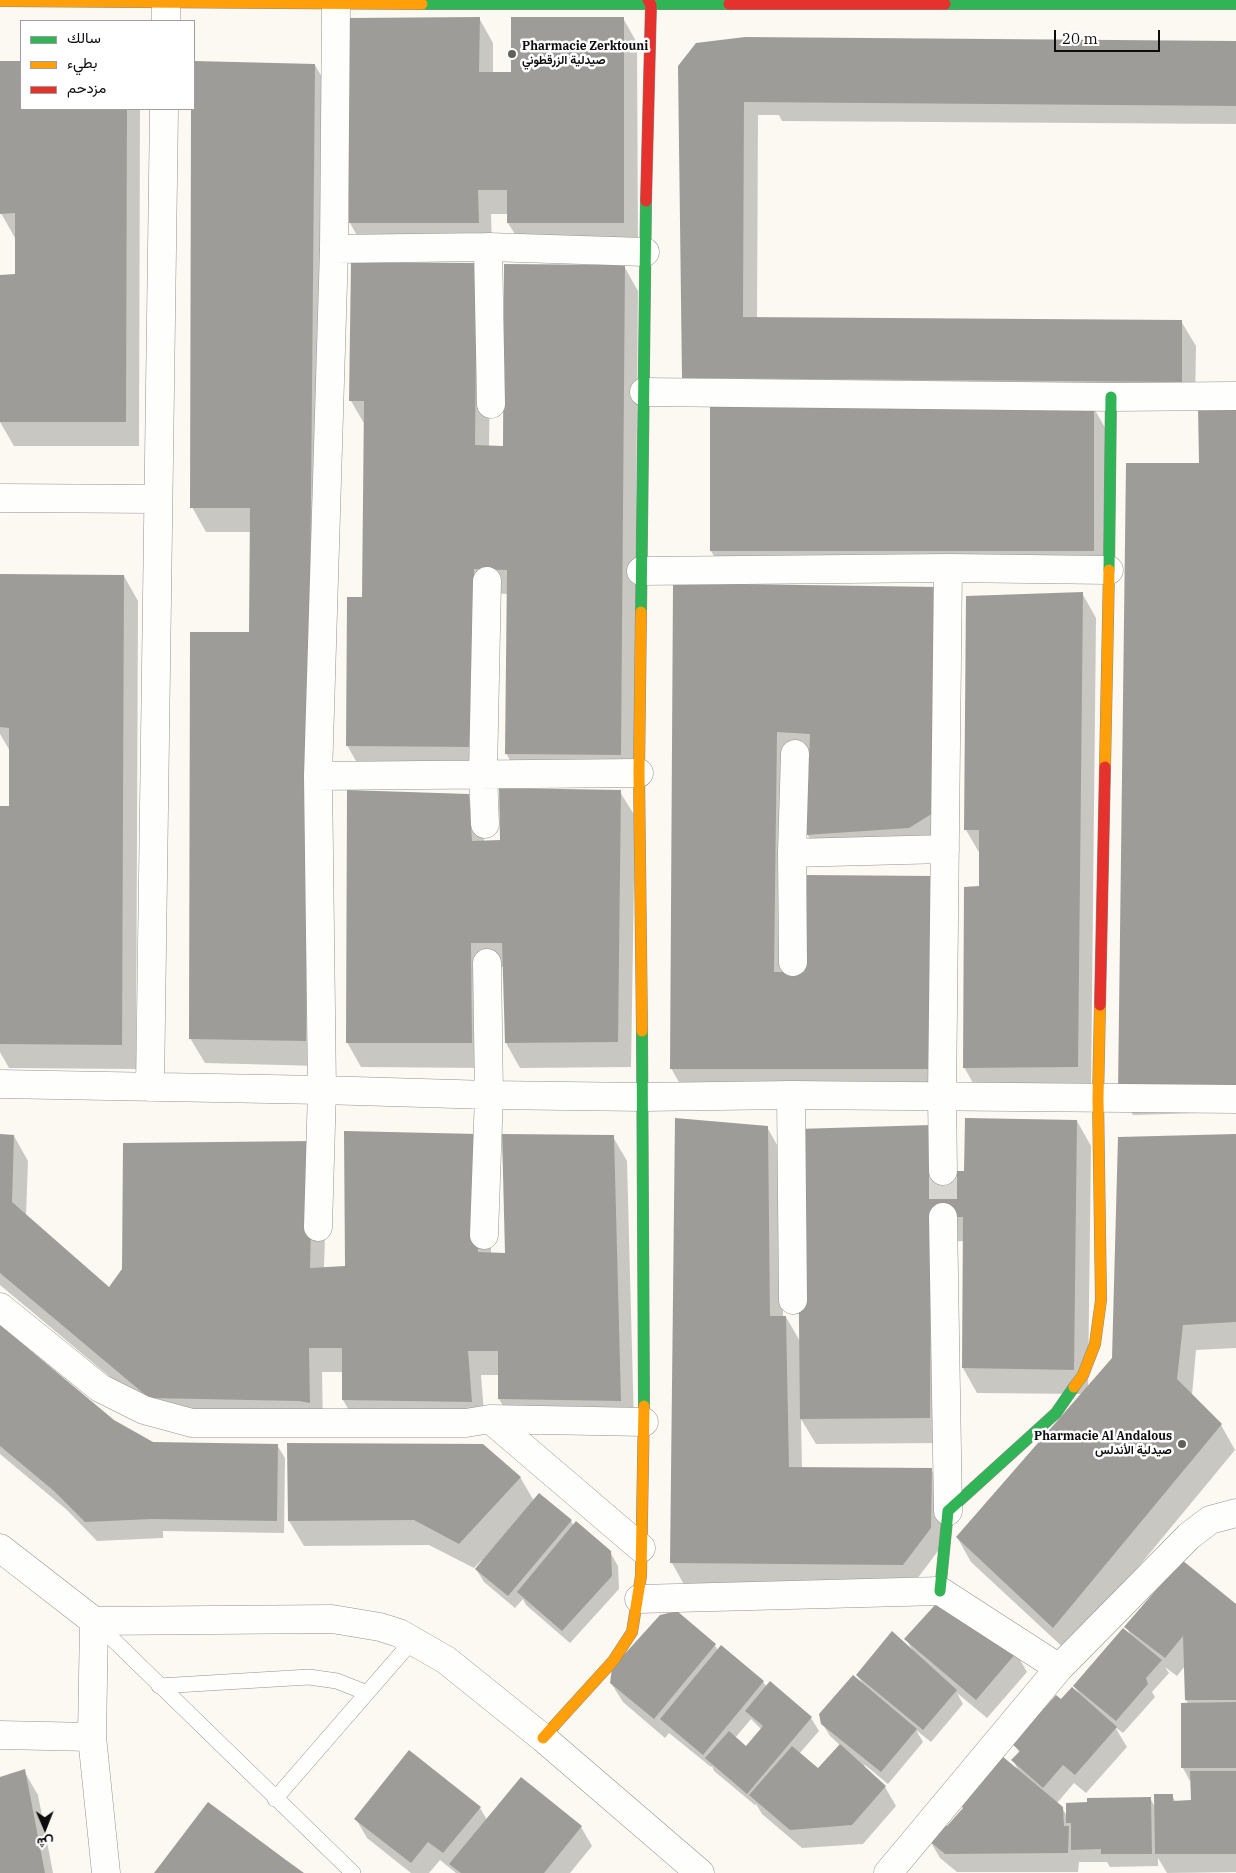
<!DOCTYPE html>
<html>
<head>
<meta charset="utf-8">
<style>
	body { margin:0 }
	#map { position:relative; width:1236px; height:1873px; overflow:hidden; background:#fbf9f2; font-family:"IBM Plex Serif",Vazirmatn,serif }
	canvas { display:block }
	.legend { position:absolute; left:20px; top:20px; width:175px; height:90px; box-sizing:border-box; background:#fff; border:1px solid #9e9e9e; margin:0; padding:6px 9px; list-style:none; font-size:15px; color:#0d0d0d }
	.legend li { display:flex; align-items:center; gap:10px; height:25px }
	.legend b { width:25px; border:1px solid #9e9e9e }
	.north { position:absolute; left:20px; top:1803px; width:50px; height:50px; -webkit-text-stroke:4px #fff; paint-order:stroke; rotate:179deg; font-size:14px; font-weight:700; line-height:20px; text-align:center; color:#0d0d0d }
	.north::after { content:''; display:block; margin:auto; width:18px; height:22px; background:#0d0d0d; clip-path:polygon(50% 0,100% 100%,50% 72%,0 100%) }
	.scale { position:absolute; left:1054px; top:30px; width:106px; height:22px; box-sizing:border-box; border:2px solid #0d0d0d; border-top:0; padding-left:6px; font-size:15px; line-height:18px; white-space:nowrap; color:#0d0d0d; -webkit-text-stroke:4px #fff; paint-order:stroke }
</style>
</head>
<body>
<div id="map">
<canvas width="1236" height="1873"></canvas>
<ul class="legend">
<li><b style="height:6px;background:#30b455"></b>سالك</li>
<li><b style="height:6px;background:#ff9f0a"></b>بطيء</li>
<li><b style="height:6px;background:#e5322d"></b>مزدحم</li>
</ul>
<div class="north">ش</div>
<div class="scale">20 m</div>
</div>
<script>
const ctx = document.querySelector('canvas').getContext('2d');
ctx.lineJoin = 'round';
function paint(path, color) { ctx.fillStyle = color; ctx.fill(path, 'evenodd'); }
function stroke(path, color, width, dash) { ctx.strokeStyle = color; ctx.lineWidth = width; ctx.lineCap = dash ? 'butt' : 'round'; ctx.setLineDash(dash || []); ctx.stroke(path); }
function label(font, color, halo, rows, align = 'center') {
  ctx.font = font + ' "IBM Plex Serif",Vazirmatn,serif'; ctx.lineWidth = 5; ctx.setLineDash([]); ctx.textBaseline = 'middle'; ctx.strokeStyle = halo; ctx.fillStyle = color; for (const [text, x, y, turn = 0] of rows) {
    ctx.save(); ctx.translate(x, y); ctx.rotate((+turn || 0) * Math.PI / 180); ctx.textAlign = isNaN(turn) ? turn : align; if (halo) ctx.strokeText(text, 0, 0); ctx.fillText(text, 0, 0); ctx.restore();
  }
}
const shadow = new Path2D(`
	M479 18 493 43V73H512L623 18 637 43 638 247H523L508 223V214H491L492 247 364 248 350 223V19Z
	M1236 42V124L782 121 779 115H758L757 318 1181 321 1196 346 1195 406 1092 405 1107 431V575L726 576 711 551V406L694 397 683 378 679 66Z
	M194 62 315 65 329 89 320 1066 205 1063 190 1038 251 633V532H206L192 507Z
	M1 63H21V109H140L139 446H14L0 422 17 276V238H15L1 213Z
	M352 263 491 289 489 447H504L624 266 638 291 634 779 520 778 506 753 508 594 488 593 486 771 361 770 347 745 363 599 365 425 351 401Z
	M1200 464 1236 1112 1133 1115 1119 1090Z
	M0 576H124L138 601 136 1069 9 1068 0 1052V807H10V751L0 734Z
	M674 584 936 588 946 837 821 859 807 834 811 757H790L787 973 806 974 808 876 946 1094 685 1093 671 1068Z
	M1082 593 1096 618 1091 1091 978 1092 964 1067 981 888 980 854 966 830Z
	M620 792 635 816 631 1067 520 1068 506 1043 504 967 484 968 486 1068 361 1067 347 1042 468 795 482 820 484 842 501 841Z
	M676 1119 767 1127 781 1152 783 1317H786L801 1343 944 1172H965L1077 1121 1091 1146 1088 1387 1114 1358 1236 1135V1348L1196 1350 1192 1395 1221 1425 1235 1450 1068 1652 971 1562 957 1537 1082 1394 977 1393 963 1368 964 1241 944 1242 943 1443 816 1444 801 1419 802 1468 931 1469 942 1488 941 1547 914 1583 686 1588 672 1563Z
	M0 1135 14 1136 28 1161 26 1216 109 1289 327 1167 324 1268H346L491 1160V1254H506L613 1137 627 1161 634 1425 514 1424 499 1399V1375H481L485 1426 357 1424 343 1400V1372H322L323 1427 164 1422 0 1285Z
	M0 1327 114 1421 153 1443 277 1445 285 1458 284 1533 163 1531V1538L97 1541 67 1510 0 1454Z
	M520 1477 534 1501 571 1521 574 1526 610 1552 618 1566 619 1589 570 1643 526 1605 523 1599 515 1608 484 1582 476 1569 483 1561 482 1560 474 1568 429 1545 304 1546 289 1521Z
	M1236 1606V1872L1167 1873 1158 1858V1866L1110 1867 1107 1862H1079L1078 1872H957L940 1858 929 1839 948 1828 1019 1772 1013 1760 1019 1752 1014 1744 1062 1701 1079 1694 1074 1686 1132 1637 1126 1627ZM1185 1666 1186 1700 1188 1704 1183 1768 1190 1781H1192V1802H1176L1172 1796 1155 1807 1150 1798 1067 1816 1062 1808 1057 1803 1074 1783 1086 1793 1127 1747 1115 1727 1123 1733 1155 1697 1152 1692 1169 1673 1165 1667 1177 1676Z
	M906 1639 1016 1653 1027 1672 987 1718 957 1693 963 1704 931 1742 916 1730 923 1742 888 1784 865 1765 863 1767 885 1787 896 1806 863 1844 802 1848 762 1814 756 1804 755 1805 714 1771 712 1766 711 1767 669 1733 665 1738 623 1702 611 1683 715 1645 718 1651 721 1647 763 1682 767 1687 770 1683 811 1718 819 1731 799 1754 818 1770 841 1746 830 1736 822 1723 864 1686 857 1675 913 1651ZM751 1719 762 1730 747 1748 735 1738Z
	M24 1771 38 1795 53 1873H0V1778Z
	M521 1779 581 1827 592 1846 570 1873H456L440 1860 429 1873H411L367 1838 356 1819 480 1808 487 1820Z`);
const building = new Path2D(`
	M480 17 479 72H511V17H624V223H507V190H478L479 223H349L348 18Z
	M745 37 1236 41V106L744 102 743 317 1182 320V382L682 378 678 66 696 43Z
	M0 61H21V109H127L126 422H0V275L15 274V213L0 214Z
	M194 61 315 64 306 1041 189 1039 190 632H249L250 508H190L191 109H194Z
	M351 262 477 263 475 445 503 446 504 264 625 265 621 755 505 754 507 570 474 569 472 747 346 746 347 597H362L364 401H349Z
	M710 405H1094V551H710Z
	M1236 406V1087L1118 1091 1126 463H1199L1198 407Z
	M0 574 124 575 122 1045 0 1044V806H9V728L0 727Z
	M673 583 937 587 933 813 909 828 806 835 810 734 777 732 774 972H804L807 875 933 876 932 1069H670Z
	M1083 592 1078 1067 963 1068 964 887 979 886V830H964L966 596Z
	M499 788 621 790 618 1042 505 1043 502 943H471L472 1043H346L347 790 469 794 472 841 500 840Z
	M675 1118 768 1126 770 1316H786L789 1467 932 1468 931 1528 903 1565 670 1563Z
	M965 1118 1077 1120 1074 1370 962 1368 963 1217H931L930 1418 800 1419 797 1129 931 1125 943 1171H964Z
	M344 1131 478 1134V1252L505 1253 502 1134 614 1135 621 1401 498 1399V1351H468L472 1402 342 1400V1348H309L310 1403 299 1401 149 1398 0 1273V1134L14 1135 12 1202 109 1287 122 1269 123 1143 313 1141 310 1268 345 1266Z
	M1236 1134V1322L1183 1325 1177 1379 1222 1424 1053 1628 956 1537 1112 1358 1118 1137Z
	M0 1325 114 1420 153 1442 278 1444 277 1521 152 1519 85 1522 54 1491 0 1446Z
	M287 1443 483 1444 521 1477 459 1544 414 1520 288 1521Z
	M539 1493 572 1520 508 1596 475 1569Z
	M576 1521 611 1551 612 1576 562 1631 517 1592Z
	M1182 1560 1236 1604V1700H1185L1183 1636 1165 1658 1124 1627Z
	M945 1594 1017 1652 976 1700 904 1639Z
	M677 1611 716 1644 654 1719 610 1683 612 1668 660 1615Z
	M1123 1628 1162 1660 1146 1678 1148 1684 1116 1721 1073 1686Z
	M892 1631 957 1690 923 1730 856 1675Z
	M721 1645 764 1681 703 1755 660 1719Z
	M853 1675 917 1729 881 1772 821 1724 819 1714Z
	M770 1681 812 1717 747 1794 705 1758 729 1731 746 1746 763 1726 745 1711Z
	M1072 1687 1117 1727 1075 1775 1063 1765 1043 1788 1011 1760 1020 1751 1012 1744 1056 1695 1061 1699Z
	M1236 1702V1768H1181V1703Z
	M840 1744 886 1786 852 1825 790 1830 749 1795 792 1746 818 1768Z
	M409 1750 481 1807 443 1853 428 1842 411 1863 354 1819Z
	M1002 1756 1063 1807 1064 1826H1069L1068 1853 945 1854 927 1839 942 1822 947 1826 963 1808 960 1803Z
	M25 1769 45 1873H0V1777Z
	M1190 1771H1236V1854H1155L1154 1794H1173V1801L1191 1800Z
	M521 1777 582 1826 544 1873H461L449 1864Z
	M1151 1797 1152 1854H1101V1849L1071 1850V1823H1066V1803L1087 1802V1798Z
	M208 1802 286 1860 304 1873H154Z`);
const streetTunnel = new Path2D(`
	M943 1171V1217`);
const lane = new Path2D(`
	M94 1621 353 1873
	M159 1686 309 1677 337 1681 367 1693
	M275 1799 413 1640`);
const street = new Path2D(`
	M166 21V2
	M488 247 491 404
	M334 249 488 247 645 252
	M644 392 1111 397 1236 396
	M0 498 157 499
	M641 571 948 568 1109 570
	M318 776 639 773
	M485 824 483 773 487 581
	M792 853 945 849
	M793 962 792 853 795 754
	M0 1084 322 1090 489 1095 643 1097 791 1095 1236 1099
	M150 1087 164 109
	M791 1095 793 1300
	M943 1171 942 1096 948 568
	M943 1217 948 1511
	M318 1227 322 1090 318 776 334 249 336 4
	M484 1235 489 1095 487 963
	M0 1307 100 1388 144 1410 192 1423H466L490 1419 641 1548
	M490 1419 644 1422
	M0 1548 94 1621 332 1619 380 1627 399 1633 446 1660 543 1738 700 1873
	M639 1599 940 1591 1059 1668
	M94 1621 92 1737 106 1873
	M0 1735 92 1737
	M888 1873 1059 1668 1189 1536 1210 1520 1236 1513`);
const fast = new Path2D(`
	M422 4H729
	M945 4H1236
	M1109 570 1111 397
	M641 612 646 201
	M642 1031 644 1406
	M940 1591 948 1511 1056 1413 1074 1387`);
const slow = new Path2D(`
	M0 1 422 4
	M641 612 639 773 642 1031
	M1105 767 1109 570
	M1074 1387 1083 1375 1095 1344 1101 1300 1098 1098 1100 1005
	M543 1738 613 1661 632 1632 641 1576 644 1406`);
const jam = new Path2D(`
	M729 4H945
	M646 201 651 5 648 0
	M1100 1005 1105 767`);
const markers = [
	[512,54,5,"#60605d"],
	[1182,1444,5,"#60605d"]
];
const poiNames = [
	["Pharmacie Zerktouni",522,47],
	["صيدلية الزرقطوني",522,61],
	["Pharmacie Al Andalous",1172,1437,"right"],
	["صيدلية الأندلس",1172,1451,"right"]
];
paint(shadow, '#0003');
paint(building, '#9e9c98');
stroke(streetTunnel, '#d7d6d0', 28, [28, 14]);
stroke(lane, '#949390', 16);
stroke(street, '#949390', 29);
stroke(fast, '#8b8a87', 12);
stroke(slow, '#8b8a87', 12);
stroke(jam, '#8b8a87', 12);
stroke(lane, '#fefefd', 15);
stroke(street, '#fefefd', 28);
stroke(fast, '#30b455', 11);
stroke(slow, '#ff9f0a', 11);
stroke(jam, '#e5322d', 11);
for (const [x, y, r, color] of markers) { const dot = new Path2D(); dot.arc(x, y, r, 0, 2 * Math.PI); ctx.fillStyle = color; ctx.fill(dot); stroke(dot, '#fff', 2); }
label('bold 12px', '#0d0d0d', '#fff', poiNames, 'left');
</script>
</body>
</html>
